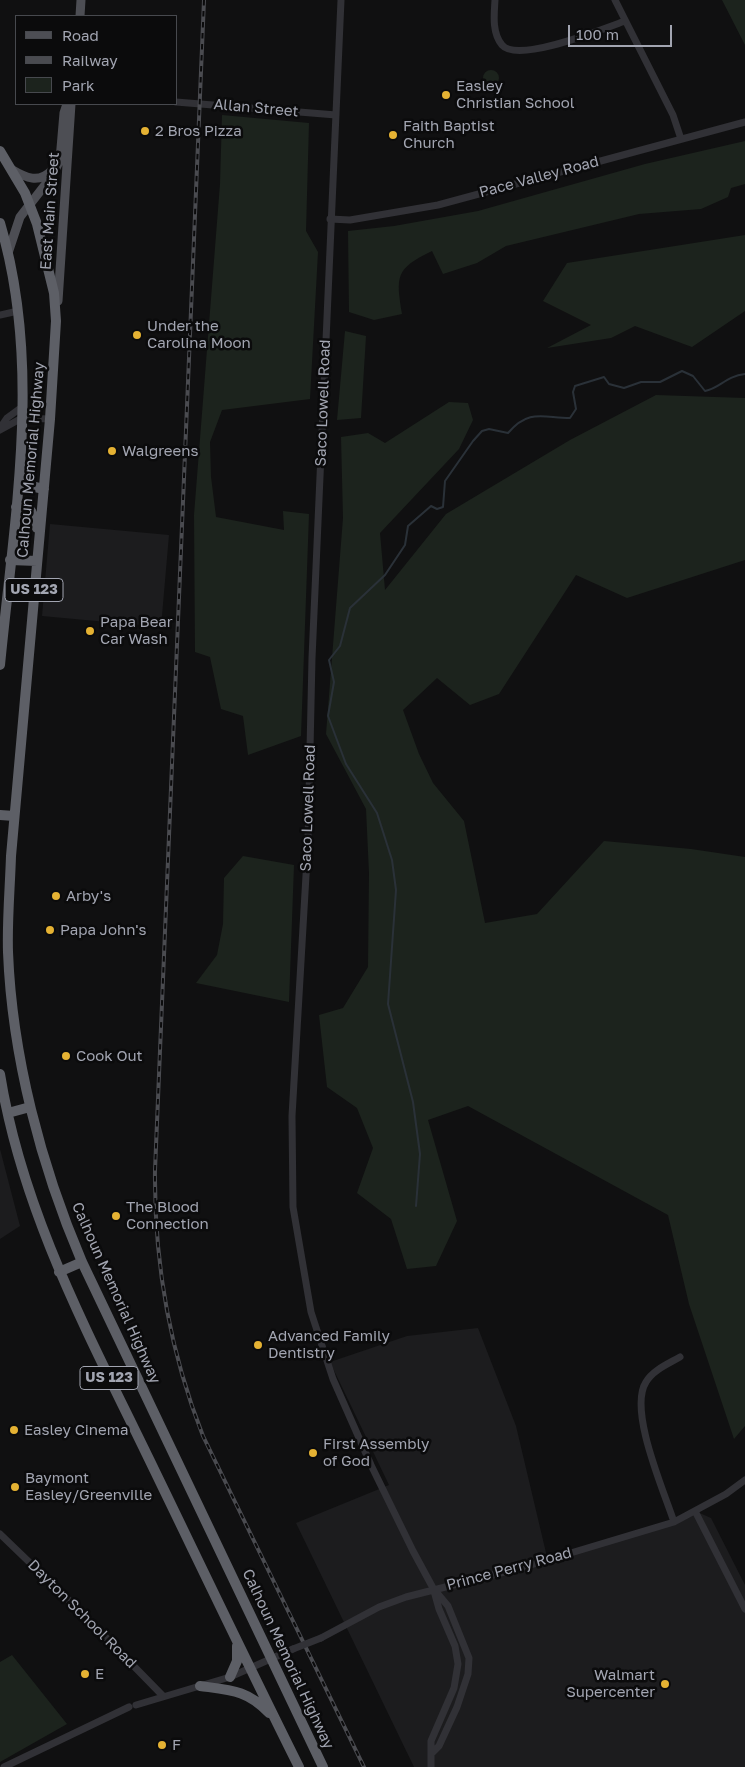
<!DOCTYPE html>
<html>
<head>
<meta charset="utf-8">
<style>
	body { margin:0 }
	#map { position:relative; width:745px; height:1767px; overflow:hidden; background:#101011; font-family:"Golos Text",sans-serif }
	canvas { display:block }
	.legend { position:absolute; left:15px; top:15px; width:162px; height:90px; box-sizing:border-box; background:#0b0b0c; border:1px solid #47494e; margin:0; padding:6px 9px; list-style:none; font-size:15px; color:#a2a5b1 }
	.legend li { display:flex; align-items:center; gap:10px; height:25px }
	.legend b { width:25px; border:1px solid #47494e }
	.scale { position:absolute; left:568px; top:25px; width:104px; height:22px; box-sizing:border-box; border:2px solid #a2a5b1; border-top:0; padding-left:6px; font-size:15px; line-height:18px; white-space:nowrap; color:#a2a5b1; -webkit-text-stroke:4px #0b0b0c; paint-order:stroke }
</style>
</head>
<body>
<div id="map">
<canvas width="745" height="1767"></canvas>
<ul class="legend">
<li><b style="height:6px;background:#4d4e54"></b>Road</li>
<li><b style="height:6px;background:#4a4b50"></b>Railway</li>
<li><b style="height:14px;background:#1c231d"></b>Park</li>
</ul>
<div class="scale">100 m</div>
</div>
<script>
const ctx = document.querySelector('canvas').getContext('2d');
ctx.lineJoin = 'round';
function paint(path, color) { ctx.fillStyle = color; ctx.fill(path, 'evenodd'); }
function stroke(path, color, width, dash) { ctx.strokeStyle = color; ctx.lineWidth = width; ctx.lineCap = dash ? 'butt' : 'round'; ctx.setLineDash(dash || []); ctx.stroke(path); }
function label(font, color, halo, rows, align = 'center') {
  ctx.font = font + ' "Golos Text",sans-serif'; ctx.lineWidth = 5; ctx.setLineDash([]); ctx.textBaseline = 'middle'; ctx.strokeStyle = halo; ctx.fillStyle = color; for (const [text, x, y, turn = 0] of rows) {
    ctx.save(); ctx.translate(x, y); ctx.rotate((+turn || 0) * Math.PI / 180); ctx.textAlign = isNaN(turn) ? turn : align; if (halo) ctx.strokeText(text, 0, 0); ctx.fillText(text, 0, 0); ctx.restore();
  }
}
const built = new Path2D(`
	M50 524 169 535 161 627 42 616Z
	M0 1149 20 1226 0 1239Z
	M478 1328 516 1426 547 1557 673 1520 695 1511 711 1518 745 1585V1767H414L296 1523 389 1485 330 1362 407 1336Z`);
const green = new Path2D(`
	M722 0H745V45Z
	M483 78a8 8 0 1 1 16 0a8 8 0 1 1-16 0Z
	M222 115 309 123 306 231 318 252 310 399 222 410 210 442 211 477 216 517 284 530 283 511 309 514 301 736 248 755 243 716 221 709 210 657 195 652 194 515 220 184Z
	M745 141V184L731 188 728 197 701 209 639 214 506 246 477 263 443 274 432 251C395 269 396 276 402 314L374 320 349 312 348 231 394 226 478 211 645 164Z
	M745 235V311L692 347 635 326 611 338 547 348 591 325 543 301 567 263Z
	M345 331 366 336 361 418 337 420Z
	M656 395 745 398V560L627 598 576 575 499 694 470 705 437 678 403 710 419 754 433 783 464 821 485 923 537 914 604 841 691 849 745 857V1426L734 1439 689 1304 668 1215 468 1106 428 1120 457 1221 436 1266 407 1269 391 1219 357 1193 373 1148 357 1108 327 1087 319 1015 343 1008 368 967 369 873 366 809 326 734 343 518 341 437 368 433 385 443 449 402 468 403 473 420 459 449 380 533 385 590 446 514 570 440Z
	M243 856 294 865 289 1002 196 983 217 955 223 924 224 878Z
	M12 1655 67 1724 0 1762V1662Z`);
const stream = new Path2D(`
	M416 1206 420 1154 413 1102 388 1004 396 890 392 860 377 813 346 764 328 716 334 682 329 660 340 646 350 608 385 575 405 545 408 526 431 506 437 509 443 507 445 481 473 441 482 431 489 429 508 433C529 408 544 418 570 418L576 409 573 392 575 386 604 377 609 384 624 388 641 382H660L682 371 693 376 705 391C720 388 726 376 745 374`);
const minor = new Path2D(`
	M341 0 312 658 308 841 292 1116 293 1207 311 1312 333 1379 371 1465 413 1551 433 1588 448 1606 469 1658 468 1674 457 1707 439 1746 433 1752
	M495 0C494 15 492 33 502 45 518 64 605 28 625 21
	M615 0 673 115 681 139
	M176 102 336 115
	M330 219 350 220 438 205 745 122
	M0 315 18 311
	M0 428 7 418 22 407
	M0 430 22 418 50 419
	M695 1511 745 1609
	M674 1522C664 1491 628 1410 646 1382 653 1370 668 1364 680 1357
	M0 1534 79 1610 163 1696
	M321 1638 379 1607 406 1597 524 1567 674 1522 726 1494 745 1480
	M136 1705 230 1677 293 1649
	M4 1767 129 1707
	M431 1767V1741L454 1688 458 1664 455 1646 439 1609 434 1591`);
const major = new Path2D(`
	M80 16 81 0
	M11 169C26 178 39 184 52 170
	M8 253 20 217 52 176 60 160 64 113 67 104
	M58 301 71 104`);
const highway = new Path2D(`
	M0 151 25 193 37 224 54 293 56 321 50 419 11 856C10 888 7 920 8 952 12 1056 41 1166 82 1262L323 1767
	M0 223C43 366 14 519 0 665
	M21 470 26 485 44 489
	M16 507 31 511 37 528
	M10 560 37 561
	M0 815 14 816
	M0 1074C22 1212 89 1335 149 1459 199 1562 248 1665 299 1767
	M8 1113 30 1107
	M59 1272 82 1262
	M230 1677 237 1661V1646
	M200 1686C230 1690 248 1690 269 1713`);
const rail = new Path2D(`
	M204 0 155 1170C154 1260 170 1352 203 1436L364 1767`);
const minorBridge = new Path2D(`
	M293 1649 321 1638`);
const markers = [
	[446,95,5,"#e5b233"],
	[145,131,5,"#e5b233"],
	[393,135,5,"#e5b233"],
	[137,335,5,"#e5b233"],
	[112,451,5,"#e5b233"],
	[90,631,5,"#e5b233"],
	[56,896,5,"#e5b233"],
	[50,930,5,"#e5b233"],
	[66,1056,5,"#e5b233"],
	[116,1216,5,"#e5b233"],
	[258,1345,5,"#e5b233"],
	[14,1430,5,"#e5b233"],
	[313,1453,5,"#e5b233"],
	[15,1487,5,"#e5b233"],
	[85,1674,5,"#e5b233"],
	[665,1684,5,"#e5b233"],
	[162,1745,5,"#e5b233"]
];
const shields = [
	[34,590,58],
	[109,1378,58]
];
const shieldNames = [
	["US 123",34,590],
	["US 123",109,1378]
];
const poiNames = [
	["Easley",456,86],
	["Christian School",456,103],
	["Faith Baptist",403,126],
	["Church",403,143],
	["2 Bros Pizza",155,131],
	["Under the",147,326],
	["Carolina Moon",147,343],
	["Walgreens",122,451],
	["Papa Bear",100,622],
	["Car Wash",100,639],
	["Arby's",66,896],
	["Papa John's",60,930],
	["Cook Out",76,1056],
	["The Blood",126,1207],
	["Connection",126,1224],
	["Advanced Family",268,1336],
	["Dentistry",268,1353],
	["Easley Cinema",24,1430],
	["First Assembly",323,1444],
	["of God",323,1461],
	["Baymont",25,1478],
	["Easley/Greenville",25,1495],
	["E",95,1674],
	["Walmart",655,1675,"right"],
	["Supercenter",655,1692,"right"],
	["F",172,1745]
];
const streetNames = [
	["Allan Street",256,108,5],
	["Pace Valley Road",539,177,-15],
	["East Main Street",50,211,-86],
	["Saco Lowell Road",323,403,-88],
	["Calhoun Memorial Highway",31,460,-85],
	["Saco Lowell Road",308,808,-88],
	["Calhoun Memorial Highway",116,1293,66],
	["Prince Perry Road",509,1569,-15],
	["Dayton School Road",82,1614,45],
	["Calhoun Memorial Highway",288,1659,65]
];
paint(built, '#1c1c1e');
paint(green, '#1c231d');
stroke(stream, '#2a3138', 2);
stroke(minor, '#313136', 7);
stroke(major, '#4d4e54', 9);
stroke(highway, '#5d5f66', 10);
stroke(rail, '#4a4b50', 4);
stroke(rail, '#0b0b0c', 2, [5.5]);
stroke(minorBridge, '#313136', 7);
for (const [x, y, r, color] of markers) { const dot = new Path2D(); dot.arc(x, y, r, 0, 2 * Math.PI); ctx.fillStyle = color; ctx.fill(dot); stroke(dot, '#0b0b0c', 2); }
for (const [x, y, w] of shields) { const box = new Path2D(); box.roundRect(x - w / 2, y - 11.5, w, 23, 4); ctx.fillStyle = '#0b0b0c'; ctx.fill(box); stroke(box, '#a2a5b1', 1); }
label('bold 14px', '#a2a5b1', null, shieldNames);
label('15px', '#a2a5b1', '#0b0b0c', poiNames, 'left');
label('15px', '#a2a5b1', '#0b0b0c', streetNames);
</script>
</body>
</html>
